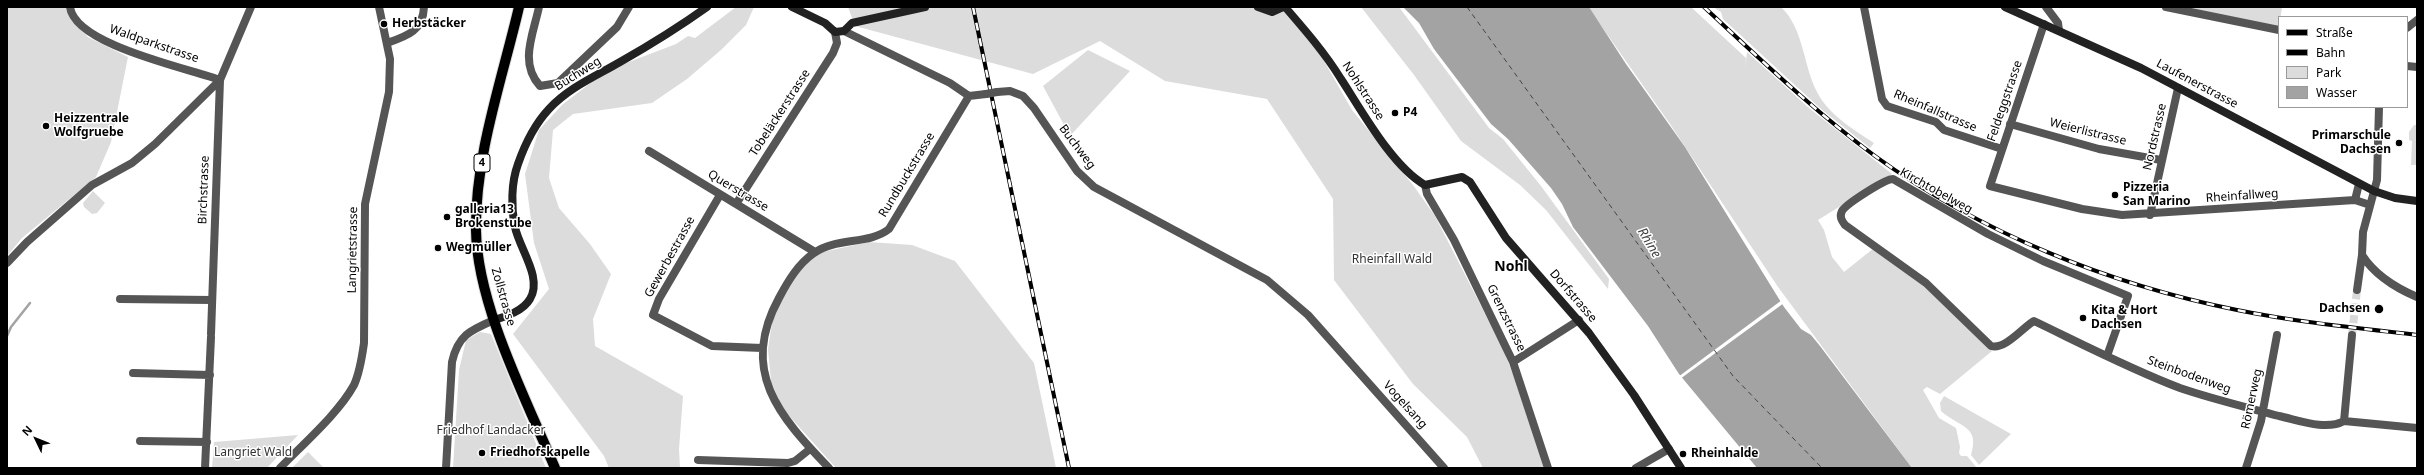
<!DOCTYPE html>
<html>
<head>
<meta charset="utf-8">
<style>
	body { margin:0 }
	#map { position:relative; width:2424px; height:475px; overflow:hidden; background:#fff; font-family:"Noto Sans",sans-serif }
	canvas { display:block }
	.frame { position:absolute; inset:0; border:8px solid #000; pointer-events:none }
	.legend { position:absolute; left:2278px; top:16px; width:130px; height:92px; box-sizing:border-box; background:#fff; border:1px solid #999; margin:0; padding:5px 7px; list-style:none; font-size:12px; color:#000 }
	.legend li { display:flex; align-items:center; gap:8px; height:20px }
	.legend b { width:20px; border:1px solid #999 }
	.north { position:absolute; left:16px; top:419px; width:40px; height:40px; -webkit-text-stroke:3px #fff; paint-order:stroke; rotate:313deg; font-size:11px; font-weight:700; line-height:16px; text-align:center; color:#000 }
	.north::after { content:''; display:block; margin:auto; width:14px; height:18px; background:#000; clip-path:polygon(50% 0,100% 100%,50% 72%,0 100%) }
</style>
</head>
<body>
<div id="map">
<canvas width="2424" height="475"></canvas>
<div class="frame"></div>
<ul class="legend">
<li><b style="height:5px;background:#000"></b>Straße</li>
<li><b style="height:5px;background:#000"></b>Bahn</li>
<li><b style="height:11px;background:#dcdcdc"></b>Park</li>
<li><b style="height:11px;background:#a3a3a3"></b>Wasser</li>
</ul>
<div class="north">N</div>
</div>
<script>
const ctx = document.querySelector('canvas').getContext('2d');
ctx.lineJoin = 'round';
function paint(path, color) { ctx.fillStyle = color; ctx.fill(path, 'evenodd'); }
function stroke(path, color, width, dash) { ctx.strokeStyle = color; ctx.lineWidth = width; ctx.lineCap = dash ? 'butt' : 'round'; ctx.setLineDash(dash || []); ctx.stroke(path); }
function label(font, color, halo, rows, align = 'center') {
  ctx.font = font + ' "Noto Sans",sans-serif'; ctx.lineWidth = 3; ctx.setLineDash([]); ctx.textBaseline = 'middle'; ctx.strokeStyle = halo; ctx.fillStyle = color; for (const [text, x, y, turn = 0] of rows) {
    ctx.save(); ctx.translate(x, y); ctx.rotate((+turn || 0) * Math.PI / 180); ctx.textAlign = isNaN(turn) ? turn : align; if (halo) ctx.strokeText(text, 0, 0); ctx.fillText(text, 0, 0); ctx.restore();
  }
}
const green = new Path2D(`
	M7 7H74L72 20 88 37 128 57 111 142 96 177 22 238 7 256Z
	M736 7H754L746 25 721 50 687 79 652 103 573 114 553 130 549 178 559 208 590 244 611 274 593 319 595 346 683 396 679 449 680 468H609L604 456 513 334 549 289 534 243 525 174 539 130 562 105 597 78 616 67 676 44 688 36 695 38Z
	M848 7H1279L1316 47 1352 110 1413 185 1435 216 1502 347 1522 396 1545 468H1483L1467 437 1413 384 1334 280 1333 199 1267 99 1165 81 1100 41 1033 74 855 26Z
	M1361 7H1399L1489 128 1503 139 1541 186 1609 279 1608 289 1546 210 1520 185 1461 141 1414 75Z
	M1588 7H1691L1746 58 1745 69 1747 52 1809 108 1892 174 1818 220 1824 230 1832 257 1857 288 1844 272 1874 248 1924 284 1992 351 1940 394 1927 387 1923 390 1939 418 1956 428 1960 447 1959 453 1961 456H1967L1977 468H1912L1778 287 1670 124Z
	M1713 7H1781C1804 29 1803 65 1817 92 1828 114 1854 130 1874 143L1870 148 1821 109 1723 19 1721 12Z
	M2184 7H2282L2279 27Z
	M1088 50 1130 71 1070 136 1043 86Z
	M2414 125H2417V165H2411L2412 141 2409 140V132Z
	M93 191 105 203 97 213 92 214 84 207 83 203Z
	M869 242 912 245 955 261 1034 363 1056 468H836L782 408 771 381 768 349 773 317 787 283 818 253Z
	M480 332 491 334 546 468H453L459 370 466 340Z
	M1944 396 2011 434 1979 465 1971 455C1980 425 1960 428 1941 411L1940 403Z
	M298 435 267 468H212L214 442Z
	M308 452 324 468H292Z`);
const water = new Path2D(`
	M1403 7H1589L1626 64 1685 147 1784 307 1801 329 1811 335 1820 346 1912 468H1757L1679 374 1648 326 1573 227 1562 204 1551 188 1508 139 1491 124 1434 49 1419 23Z`);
const pier = new Path2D(`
	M1782 300 1784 303 1680 379 1678 377Z`);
const stream = new Path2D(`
	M7 336 11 327 30 303`);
const ferry = new Path2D(`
	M1467 7 1733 376 1822 468`);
const streetTunnel = new Path2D(`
	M2352 335 2357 290`);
const street = new Path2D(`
	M70 7C75 45 187 68 220 80
	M539 7C533 35 519 63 540 86L558 83 617 27 629 7
	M1864 7 1882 99 1887 106 1936 122 1944 130 2002 149
	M2046 7 2058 23 2059 30
	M2166 7 2279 30
	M2044 24 1990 186 2082 209 2122 215 2355 200
	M2407 28 2417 20
	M844 31 950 83 969 96 986 94
	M387 43C407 36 423 31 424 7
	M2407 66 2417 67
	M997 92 1010 91 1023 96 1034 108 1077 171 1094 187 1267 280 1308 315 1444 468
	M2379 107 2377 180 2363 232 2362 255C2374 274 2396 288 2417 297
	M2010 124 2099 149 2161 160
	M649 151 815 252
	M2359 184 2355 200 2370 205
	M1425 185 1427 194 1454 240 1513 362 1548 468
	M720 195 659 299 653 315 712 346 762 348
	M736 204 833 53 837 43 835 32
	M2150 215 2178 88
	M7 263 27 242 92 185 132 163 155 144 220 80 251 7
	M2357 290 2362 255
	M120 299 212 300
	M211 334 220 80
	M2107 356 2128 296 2043 261 1988 234 1893 179C1885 179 1846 204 1842 211 1839 217 1842 221 1845 225L1926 283 1991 346C2005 350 2022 328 2034 321 2082 344 2130 369 2180 388 2212 399 2246 407 2279 416 2298 420 2326 431 2344 421
	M1513 362 1579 320
	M133 373 210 375
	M2344 421 2352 335
	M2344 421 2417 428
	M140 441 207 442
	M698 460 788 463 795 461 810 449
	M205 468 211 337
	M280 468C303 444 338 414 354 385 360 372 362 357 364 343L365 204 389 92 390 59 379 7
	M446 468 452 362C458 335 471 330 494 320
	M829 468C779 416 739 371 779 298 788 281 798 264 814 253 836 237 869 245 889 229L969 96
	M1636 468 1669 449
	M2246 468 2261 421 2277 335`);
const secondary = new Path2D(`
	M792 7 825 23 835 32 844 31 852 23 925 7
	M1258 7 1272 12 1283 7
	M1285 7C1305 30 1325 53 1341 79 1362 111 1392 166 1425 185L1462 177 1470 182 1506 238 1589 333 1634 395 1681 468
	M2005 7 2141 68 2374 191 2395 198 2417 201
	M494 320C507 316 523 311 530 299 543 278 519 248 515 227 511 207 511 183 518 164 525 144 534 125 549 109 568 88 596 76 620 62 650 45 679 27 707 7`);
const primary = new Path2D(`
	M519 7C502 80 475 155 476 230 477 305 526 399 555 468`);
const rail = new Path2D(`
	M973 7 1069 468
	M1704 7C1759 58 1814 111 1875 156 1981 233 2108 284 2237 310 2296 322 2357 328 2417 335`);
const streetBridge = new Path2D(`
	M986 94 997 92`);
const markers = [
	[384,24,4,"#000"],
	[1395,113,4,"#000"],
	[46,126,4,"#000"],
	[2399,143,4,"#000"],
	[2115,195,4,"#000"],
	[447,217,4,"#000"],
	[438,248,4,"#000"],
	[2379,309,5,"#000"],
	[2083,318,4,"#000"],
	[482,453,4,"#000"],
	[1683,454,4,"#000"]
];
const shields = [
	[482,163,16]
];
const shieldNames = [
	["4",482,163]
];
const poiNames = [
	["Herbstäcker",392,24],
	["P4",1403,113],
	["Heizzentrale",54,119],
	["Wolfgruebe",54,133],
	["Primarschule",2391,136,"right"],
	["Dachsen",2391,150,"right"],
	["Pizzeria",2123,188],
	["San Marino",2123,202],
	["galleria13",455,210],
	["Brokenstube",455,224],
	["Wegmüller",446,248],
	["Dachsen",2370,309,"right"],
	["Kita & Hort",2091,311],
	["Dachsen",2091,325],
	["Friedhofskapelle",490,453],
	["Rheinhalde",1691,454]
];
const streetNames = [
	["Waldparkstrasse",154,44,19],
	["Buchweg",578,74,-32],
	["Laufenerstrasse",2197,84,28],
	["Nohlstrasse",1363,91,57],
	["Feldeggstrasse",2005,101,-71],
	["Rheinfallstrasse",1935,111,23],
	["Tobeläckerstrasse",780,113,-57],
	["Weierlistrasse",2088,132,14],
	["Nordstrasse",2155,137,-77],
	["Buchweg",1077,147,53],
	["Rundbuckstrasse",907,175,-59],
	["Birchstrasse",204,190,-88],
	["Querstrasse",738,191,31],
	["Kirchtobelweg",1936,191,29],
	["Rheinfallweg",2242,196,-4],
	["Langrietstrasse",353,250,-89],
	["Gewerbestrasse",670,257,-61],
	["Dorfstrasse",1573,296,49],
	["Zollstrasse",503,297,74],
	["Grenzstrasse",1506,318,64],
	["Steinbodenweg",2189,375,20],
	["Römerweg",2252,399,-78],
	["Vogelsang",1405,405,48]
];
const parkNames = [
	["Rheinfall Wald",1392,260],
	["Friedhof Landacker",491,431],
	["Langriet Wald",253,453]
];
const waterNames = [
	["Rhine",1649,243,59]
];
const quarterNames = [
	["Nohl",1511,267]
];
paint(green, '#dcdcdc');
paint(water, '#a3a3a3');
paint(pier, '#fff');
stroke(stream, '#a3a3a3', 2.5);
stroke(ferry, '#444', 1, [5, 4]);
stroke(streetTunnel, '#d9d9d9', 8, [8, 4]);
stroke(primary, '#dbdbdb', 12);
stroke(street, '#555', 8);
stroke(secondary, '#222', 8);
stroke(primary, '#000', 10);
stroke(rail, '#000', 4);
stroke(rail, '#fff', 2.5, [8]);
stroke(streetBridge, '#555', 8);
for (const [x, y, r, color] of markers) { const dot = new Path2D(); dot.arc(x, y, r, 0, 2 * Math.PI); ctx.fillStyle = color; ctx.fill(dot); stroke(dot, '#fff', 1.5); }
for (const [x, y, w] of shields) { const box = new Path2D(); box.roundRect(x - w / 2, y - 9, w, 18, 3); ctx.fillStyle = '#fff'; ctx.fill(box); stroke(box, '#000', 1); }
label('bold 11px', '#000', null, shieldNames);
label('bold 12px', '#000', '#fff', poiNames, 'left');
label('12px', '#000', '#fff', streetNames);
label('12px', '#333', '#fff', parkNames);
label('italic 13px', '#444', '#fff', waterNames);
label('bold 14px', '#000', '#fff', quarterNames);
</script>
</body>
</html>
